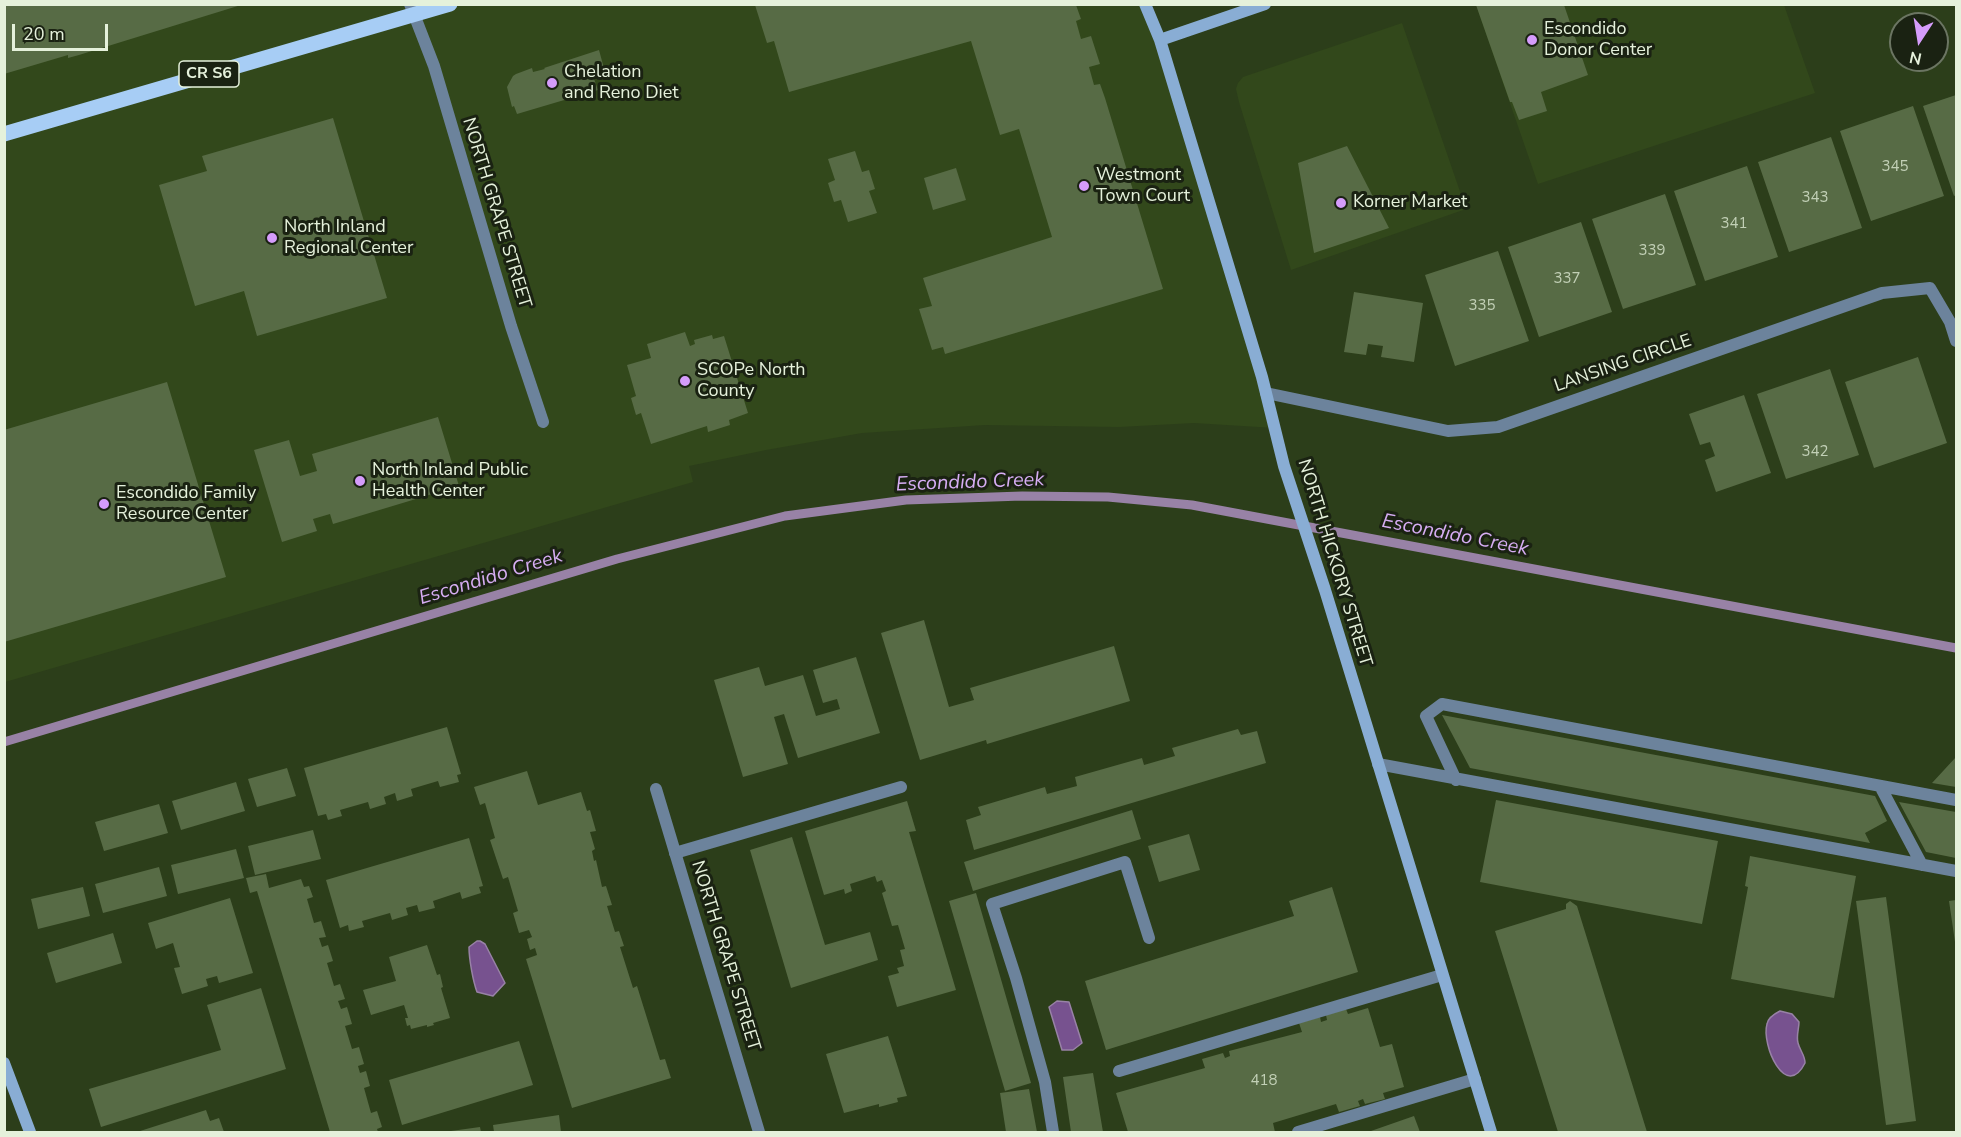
<!DOCTYPE html>
<html>
<head>
<meta charset="utf-8">
<style>
	body { margin:0 }
	#map { position:relative; width:1961px; height:1137px; overflow:hidden; background:#2c3e1a; font-family:"Nunito Sans",sans-serif }
	canvas { display:block }
	.frame { position:absolute; inset:0; border:6px solid #e5f1db; pointer-events:none }
	.north { position:absolute; left:1889px; top:12px; width:60px; height:60px; box-sizing:border-box; background:#1a2212; border:2px solid #6b7562; border-radius:50%; rotate:192deg; font-size:16px; font-weight:700; line-height:24px; text-align:center; color:#e5f1db }
	.north::after { content:''; display:block; margin:auto; width:21px; height:27px; background:#d59cfb; clip-path:polygon(50% 0,100% 100%,50% 72%,0 100%) }
	.scale { position:absolute; left:12px; top:24px; width:96px; height:27px; box-sizing:border-box; border:3px solid #e5f1db; border-top:0; padding-left:8px; font-size:18px; line-height:21px; white-space:nowrap; color:#e5f1db; -webkit-text-stroke:4px #1a2212; paint-order:stroke }
</style>
</head>
<body>
<div id="map">
<canvas width="1961" height="1137"></canvas>
<div class="frame"></div>
<div class="north">N</div>
<div class="scale">20 m</div>
</div>
<script>
const ctx = document.querySelector('canvas').getContext('2d');
ctx.lineJoin = 'round';
function paint(path, color) { ctx.fillStyle = color; ctx.fill(path, 'evenodd'); }
function stroke(path, color, width, dash) { ctx.strokeStyle = color; ctx.lineWidth = width; ctx.lineCap = dash ? 'butt' : 'round'; ctx.setLineDash(dash || []); ctx.stroke(path); }
function label(font, color, halo, rows, align = 'center') {
  ctx.font = font + ' "Nunito Sans",sans-serif'; ctx.lineWidth = 6; ctx.setLineDash([]); ctx.textBaseline = 'middle'; ctx.strokeStyle = halo; ctx.fillStyle = color; for (const [text, x, y, turn = 0] of rows) {
    ctx.save(); ctx.translate(x, y); ctx.rotate((+turn || 0) * Math.PI / 180); ctx.textAlign = isNaN(turn) ? turn : align; if (halo) ctx.strokeText(text, 0, 0); ctx.fillText(text, 0, 0); ctx.restore();
  }
}
const built = new Path2D(`
	M5 5H1145L1275 428 1194 423 1119 427 985 425 862 433 766 450 689 466 693 482 5 682Z
	M1476 5H1784L1815 93 1538 184Z
	M1402 23 1466 209 1291 270 1239 102 1236 89 1238 83 1243 77Z`);
const water = new Path2D(`
	M477 941H480L485 944 505 983 493 996 477 992C473 981 469 959 469 947Z
	M1057 1001 1069 1002 1082 1043 1073 1050H1062L1049 1007Z
	M1780 1011 1792 1014 1799 1022C1799 1029 1796 1036 1798 1043 1800 1051 1805 1055 1805 1063 1786 1101 1761 1045 1767 1024 1768 1018 1774 1014 1780 1011Z`);
const stream = new Path2D(`
	M4 742 617 559 785 516 906 500 1022 496 1108 497 1192 505 1956 648`);
const building = new Path2D(`
	M4 4H241V5L79 55 68 58V55L4 74Z
	M755 5H1076L1081 19 1076 21 1081 39 1091 36 1100 64 1089 67 1094 85 1100 84 1105 98 1163 289 945 354 943 347 932 350 919 309 932 306 923 278 1052 237 1019 129 1000 135 971 41 789 92 774 41 767 43Z
	M1476 5H1564L1588 75 1541 92 1547 111 1519 120 1512 102H1510Z
	M599 50 605 72 593 76 598 90 517 114 514 106 512 107 507 87 513 76 516 74 532 68 533 72 545 69 544 68Z
	M1956 95V195L1954 196 1923 106Z
	M1913 106 1944 196 1871 221 1840 131Z
	M333 118 387 298 257 336 244 291 195 306 159 185 207 171 202 156Z
	M1831 137 1862 228 1789 252 1758 162Z
	M1347 146 1389 228 1314 253 1298 163Z
	M855 151 862 172 869 170 875 189 869 191 877 213 848 222 841 200 834 202 828 183 835 180 828 159Z
	M1747 166 1778 257 1705 281 1674 191Z
	M956 168 966 200 933 210 924 178Z
	M1665 194 1696 285 1623 309 1592 219Z
	M1581 222 1612 312 1539 337 1508 247Z
	M1498 251 1529 341 1455 366 1425 275Z
	M1354 292 1423 303 1414 362 1381 357 1383 346 1368 344 1366 355 1344 352Z
	M685 332 690 346 695 344 694 340 712 335 713 339 724 336 748 413 729 420 730 425 708 432 707 426 651 444 641 413 636 415 631 398 636 396 627 365 651 358 647 344Z
	M1918 357 1947 443 1874 468 1845 382Z
	M1830 369 1859 455 1786 479 1757 394Z
	M167 382 226 577 4 642V430Z
	M1744 395 1771 473 1716 492 1705 460 1715 456 1710 442 1700 445 1689 414Z
	M438 417 459 486 333 524 330 514 313 519 317 531 282 542 254 450 289 440 300 476 317 471 312 454Z
	M924 620 949 707 974 700 970 688 1114 646 1130 701 987 744 986 740 920 760 881 633Z
	M856 657 880 733 798 758 784 714 774 717 788 764 743 777 714 680 759 667 765 686 803 675 816 716 840 709 837 699 823 703 813 670Z
	M1442 715 1875 796 1887 821 1865 833 1870 843 1470 768Z
	M447 727 461 774 457 775 459 782 440 787 438 781 411 789 413 796 397 801 395 793 384 797 386 804 370 809 368 802 340 810 342 816 328 820 326 814 318 816 304 768Z
	M1238 729 1241 735 1257 731 1266 763 974 850 966 820 981 815 978 807 1045 787 1047 794 1077 786 1075 777 1142 758 1144 765 1175 756 1172 748Z
	M1956 757V787L1932 783Z
	M287 768 296 796 257 807 248 779Z
	M527 771 538 805 581 792 587 811 590 810 596 831 590 832 595 849 592 851 594 861 596 860 602 887 606 886 612 905 607 906 615 932 619 931 624 946 620 947 633 988 637 986 660 1060 665 1059 671 1078 572 1108 526 959 537 955 535 948 530 950 527 939 532 937 529 930 519 933 513 913 518 911 508 877 503 879 490 840 495 838 485 803 480 805 474 787Z
	M236 782 245 811 181 830 172 801Z
	M1496 800 1718 841 1702 924 1480 882Z
	M907 801 916 831 909 832 956 990 897 1007 888 976 899 973 897 968 904 966 900 950 905 949 898 925 892 926 882 893 886 891 882 880 877 882 875 876 850 884 852 891 845 894 844 889 824 895 805 831Z
	M1899 802 1956 812V858L1926 852Z
	M159 804 168 833 104 851 95 822Z
	M1132 810 1141 839 973 891 964 862Z
	M313 830 321 859 255 875 248 846Z
	M1189 834 1200 870 1159 882 1148 846Z
	M792 837 825 945 870 932 878 960 791 988 750 850Z
	M469 838 483 886 479 887 481 893 462 899 460 892 433 901 435 908 419 912 417 905 406 908 408 915 392 920 390 913 362 921 364 927 349 931 348 925 340 928 326 880Z
	M236 849 244 878 178 894 171 865Z
	M1750 856 1856 876 1834 998 1731 979 1748 887 1745 886Z
	M159 867 167 896 103 913 95 884Z
	M266 874 269 888 301 879 304 887 309 886 313 897 307 899 314 923 321 921 326 937 319 938 322 947 328 945 333 961 327 963 334 986 340 984 345 999 338 1001 341 1009 347 1007 352 1024 345 1026 352 1049 359 1047 364 1064 358 1066 360 1073 366 1071 370 1086 364 1088 371 1113 377 1111 382 1127 377 1129 378 1132H330L257 891 250 893 246 878Z
	M83 887 90 916 38 929 31 899Z
	M1332 887 1358 972 1106 1050 1085 981 1294 916 1289 901Z
	M976 893 1031 1083 1005 1091 949 901Z
	M1886 897 1916 1121 1886 1125 1856 901Z
	M230 898 253 973 219 983 217 976 206 979 208 986 182 994 174 968 180 967 173 943 156 949 148 923Z
	M1956 900V942H1955L1949 901Z
	M1570 901 1577 906 1647 1132H1558L1495 931 1566 909V904Z
	M113 933 122 963 56 983 47 953Z
	M427 945 437 975 440 974 443 987 441 988 450 1018 433 1023 434 1025 427 1027V1025L411 1029 410 1025 407 1026 405 1018H408L404 1005 371 1015 363 990 396 981 389 957Z
	M261 988 286 1069 101 1127 89 1089 221 1050 207 1005Z
	M1368 1008 1380 1047 1392 1044 1404 1087 1383 1093 1385 1099 1365 1104 1363 1099 1358 1101 1360 1106 1339 1112 1336 1104 1273 1123 1275 1132H1128L1116 1093 1205 1068 1202 1059 1223 1053 1225 1058 1230 1056 1229 1051 1302 1032 1299 1023 1320 1017 1321 1022 1327 1020 1326 1015 1346 1009 1348 1014Z
	M888 1036 907 1096 897 1098 898 1102 879 1107V1104L844 1113 826 1054Z
	M519 1041 533 1085 402 1125 389 1080Z
	M1093 1073 1103 1132H1071L1063 1077Z
	M1029 1089 1037 1132H1006L1000 1093Z
	M206 1110 210 1121 219 1118 224 1132H137Z
	M559 1115 561 1132H494L493 1125Z
	M1414 1116 1420 1132H1372L1371 1131Z
	M480 1127 481 1132H452L451 1131Z`);
const lane = new Path2D(`
	M1378 764 1956 871
	M1456 780 1426 716 1442 704 1956 800
	M1880 786 1922 865
	M675 853 901 787
	M1119 1071 1442 975
	M1053 1132 1045 1082 1016 978 992 904 1125 862 1149 938
	M1298 1132 1475 1079`);
const street = new Path2D(`
	M410 4 434 66 511 326 543 422
	M1266 393 1448 431 1498 427 1882 293 1930 288 1950 322 1956 341
	M656 789 759 1132`);
const secondary = new Path2D(`
	M1145 4 1160 40 1262 377 1284 466 1325 590 1491 1132
	M1160 40 1265 4
	M4 1063 30 1132`);
const primary = new Path2D(`
	M4 134 450 4`);
const markers = [
	[1532,40,6,"#d59cfb"],
	[552,83,6,"#d59cfb"],
	[1084,186,6,"#d59cfb"],
	[1341,203,6,"#d59cfb"],
	[272,238,6,"#d59cfb"],
	[685,381,6,"#d59cfb"],
	[360,481,6,"#d59cfb"],
	[104,504,6,"#d59cfb"]
];
const numberNames = [
	["345",1895,167],
	["343",1815,198],
	["341",1734,224],
	["339",1652,251],
	["337",1567,279],
	["335",1482,306],
	["342",1815,452],
	["418",1264,1081]
];
const shields = [
	[209,74,60]
];
const shieldNames = [
	["CR S6",209,74]
];
const poiNames = [
	["Escondido",1544,30],
	["Donor Center",1544,51],
	["Chelation",564,73],
	["and Reno Diet",564,94],
	["Westmont",1096,176],
	["Town Court",1096,197],
	["Korner Market",1353,203],
	["North Inland",284,228],
	["Regional Center",284,249],
	["SCOPe North",697,371],
	["County",697,392],
	["North Inland Public",372,471],
	["Health Center",372,492],
	["Escondido Family",116,494],
	["Resource Center",116,515]
];
const streetNames = [
	["NORTH GRAPE STREET",496,213,73],
	["LANSING CIRCLE",1623,364,-19],
	["NORTH HICKORY STREET",1334,563,73],
	["NORTH GRAPE STREET",725,956,73]
];
const waterNames = [
	["Escondido Creek",970,483,-2],
	["Escondido Creek",1455,536,11],
	["Escondido Creek",491,578,-17]
];
paint(built, '#32481b');
paint(water, '#77528f');
stroke(water, '#9882a6', 1.5);
stroke(stream, '#9882a6', 9);
paint(building, '#576b45');
stroke(lane, '#6c839c', 12);
stroke(street, '#6c839c', 12);
stroke(secondary, '#89add4', 12);
stroke(primary, '#a7cdf5', 15);
for (const [x, y, r, color] of markers) { const dot = new Path2D(); dot.arc(x, y, r, 0, 2 * Math.PI); ctx.fillStyle = color; ctx.fill(dot); stroke(dot, '#1a2212', 2); }
label('15px', '#c2d0b6', null, numberNames);
for (const [x, y, w] of shields) { const box = new Path2D(); box.roundRect(x - w / 2, y - 13, w, 26, 4.5); ctx.fillStyle = '#1a2212'; ctx.fill(box); stroke(box, '#e5f1db', 1.5); }
label('bold 16px', '#e5f1db', null, shieldNames);
label('18px', '#e5f1db', '#1a2212', poiNames, 'left');
label('18px', '#e5f1db', '#1a2212', streetNames);
label('italic 20px', '#d6adf3', '#1a2212', waterNames);
</script>
</body>
</html>
